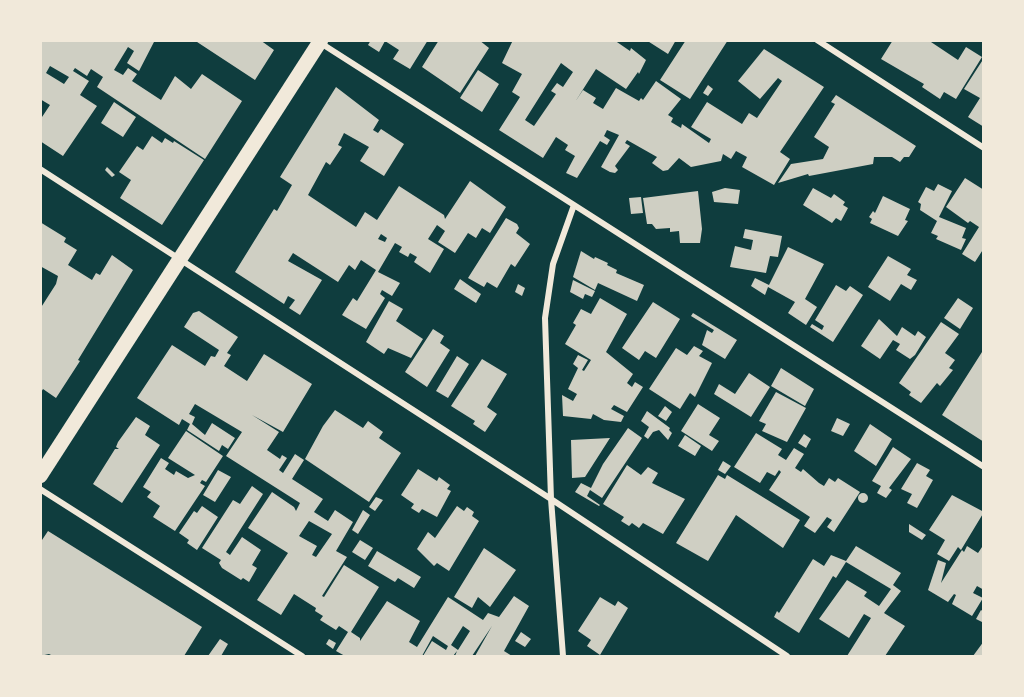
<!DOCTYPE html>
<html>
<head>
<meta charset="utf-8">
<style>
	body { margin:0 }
	#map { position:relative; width:1024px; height:697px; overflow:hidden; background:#0f3d3e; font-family:"DejaVu Sans",sans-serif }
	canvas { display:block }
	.frame { position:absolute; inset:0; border:42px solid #f1e9da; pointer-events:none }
</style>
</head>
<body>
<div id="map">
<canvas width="1024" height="697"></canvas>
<div class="frame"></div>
</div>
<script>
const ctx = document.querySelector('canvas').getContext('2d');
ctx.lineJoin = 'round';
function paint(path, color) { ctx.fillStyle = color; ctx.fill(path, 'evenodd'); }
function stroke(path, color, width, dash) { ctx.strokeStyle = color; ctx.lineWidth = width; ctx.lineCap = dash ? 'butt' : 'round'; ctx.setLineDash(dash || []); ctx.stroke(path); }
const building = new Path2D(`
	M40 40H155L139 71 127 63 134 51 128 47 114 70 123 75 128 68 137 74 132 81 161 100 175 76 191 89 202 74 242 101 205 159 97 87 103 77 91 69 87 76 75 68 73 71 89 81 80 95 97 106 63 156 40 141V120L50 105 40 99ZM50 66 69 77 64 84 46 73Z
	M194 40H260L274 50 255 80Z
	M371 40H428L410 69 393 59 399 50 385 41 379 52 368 45Z
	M439 40H479L489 48 460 93 422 67Z
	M513 40H614L630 51 631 48 646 60 639 74 638 72 626 89 596 69 575 102 583 90 596 98 593 103 603 109 616 88 639 101 641 98 643 100 656 81 681 99 668 115 673 118 671 122 681 128 682 124 709 143 711 139 691 127 707 102 742 124 749 113 757 118 782 81 778 78 760 99 738 81 764 49 824 87 780 152 790 159 774 185 742 167 747 157 736 151 731 159 723 154 721 161 691 167 679 158 668 170 663 171 652 163 657 157 627 140 625 143 630 146 615 166 618 170 615 173 610 172 601 167 619 135 607 130 604 136 610 140 607 145 600 141 577 178 566 173 575 156 565 150 568 145 556 137 543 158 499 130 520 97 512 92 522 74 502 63ZM561 63 573 72 563 87 557 83 551 91 556 94 534 126 525 120Z
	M646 40H676L668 54Z
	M686 40H728L690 99 660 80Z
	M893 40H933L931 42 958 60 966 47 982 57 956 99 944 92 940 99 922 87 924 84 881 59Z
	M984 58V127L968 117 980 98 964 89Z
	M478 70 499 84 482 112 460 98Z
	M708 85 713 89 708 96 703 93Z
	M336 87 379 120 373 130 378 133 381 129 404 144 384 176 360 161 369 147 344 133 338 145 342 147 330 165 326 162 308 195 356 227 365 212 377 220 399 186 444 215 445 219 470 181 506 207 490 233 482 228 476 238 468 233 455 253 438 242 445 231 437 225 428 239 444 249 430 273 414 262 417 257 410 253 408 257 399 252 402 247 395 243 378 272 400 283 392 296 382 290 380 294 385 298 366 329 342 315 353 298 357 301 376 270 361 260 355 270 349 265 338 282 293 253 288 261 322 280 300 315 289 308 295 300 288 296 284 304 235 272 274 209 277 211 292 185 280 177ZM381 234 387 238 385 242 378 239Z
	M836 95 916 146 909 157H904L900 162 892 157H874L873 164 809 176 808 174 778 183 791 164 823 159 829 147 814 137 835 104 831 102Z
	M114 102 136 117 123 137 101 123Z
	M152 136 162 143 165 138 173 143 174 141 204 160 162 225 120 198 131 180 119 172 137 146 143 150Z
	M107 167 115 175 112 177 105 170Z
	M965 178 984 190V248L975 262 962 254 979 227 970 221 968 223 946 207Z
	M938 184 952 191 939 217 966 228 962 238 966 239 961 250 936 239 938 236 931 233 937 221 920 210 921 204 918 202 926 187 934 191Z
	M725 188 740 190 738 204 714 202 712 192Z
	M813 188 831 198 834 194 845 202 843 205 848 208 841 221 836 218 832 223 803 205Z
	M698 191 702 229 700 243H680L679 231 670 232V228L656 229 652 224H647L643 198Z
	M883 196 910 209 905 220 908 221 898 236 870 223 872 219 869 217 873 211 875 213Z
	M641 197 643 213 631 214 629 198Z
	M506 218 517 224 519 228 516 233 530 244 515 267 511 264 497 288 487 282 484 287 468 278Z
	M40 222 66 238 64 242 77 250 68 265 92 280 96 273 100 275 112 255 133 270 78 360 80 361 56 398 43 389 40 394V309L56 284 58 276 40 266Z
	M745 229 782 236 778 257 770 256 766 273 730 267 735 246 751 250 753 240 743 238Z
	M788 247 824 264 805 299 817 307 806 325 788 313 795 302 768 287 765 295 751 286 755 278 769 285Z
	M581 251 594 259 595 257 608 263 607 265 617 270 616 273 644 285 637 301 598 283 595 290 573 277Z
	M888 256 911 269 907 275 917 280 911 290 901 284 890 301 868 287Z
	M460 279 481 294 476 303 454 289Z
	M573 280 595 291 592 297 585 294 583 299 570 292Z
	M518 284 525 288 522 296 515 292Z
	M836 285 846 291 850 286 863 295 833 342 810 327 812 324 822 330 824 326 815 320Z
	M600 298 627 314 606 352 633 374 627 383 632 387 635 382 643 387 627 412 614 405 611 409 624 416 621 422 604 420 593 414 591 419 563 416 562 395 573 401 577 394 568 389 578 368 573 364 578 355 588 360 582 370 584 371 591 360 565 344 576 325 573 323 581 309 591 314Z
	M958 298 973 308 960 329 944 318Z
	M389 301 403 309 396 321 423 339 411 358 388 348 384 354 366 342Z
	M653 302 680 319 656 358 645 351 639 360 622 348Z
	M199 311 238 337 227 353 231 355 224 366 247 381 264 354 312 384 283 432 252 415 279 432 267 450 280 459 282 455 287 458 279 470 283 473 295 454 304 460 292 479 323 499 314 512 328 521 335 510 353 522 336 551 347 557 322 596 324 597 344 565 379 587 351 632 360 638V641L387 601 420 621 409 642 417 647 448 597 483 620 488 613 499 617 514 596 529 606 504 651 512 656H475L492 626 472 656H455L457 651 453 656H423L432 641 446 650 448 646 433 636 422 656H345L336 651 348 632 339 626 336 630 320 620 323 616 315 611 316 608 294 594 281 615 257 600 288 553 248 528 272 492 294 507 296 511 300 503 226 456 242 432 195 404 189 414 195 417 192 424 205 435 212 423 235 438 228 449 222 445 219 451 187 430 190 424 182 419 179 425 137 398 172 345 205 366 211 356 215 357 219 350 184 327 193 313ZM309 521 332 534 316 557 312 555 317 546 299 536ZM463 626 470 631 458 650 451 645Z
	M693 313 737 340 725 359 702 345 707 330 712 333 714 330 691 316Z
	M879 319 897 336 902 327 915 336 918 331 926 337 915 355 910 359 896 350 900 344 893 340 880 359 861 346Z
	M941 322 959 334 945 353 955 360 949 368 953 370 940 386 937 383 921 403 909 395 911 392 899 383Z
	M433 329 444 336 440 343 450 350 427 387 405 372Z
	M694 346 703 351 699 356 712 363 695 397 690 393 680 409 649 389 676 348 687 355Z
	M982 352 984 353V442L942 415Z
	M457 356 469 364 448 398 436 391Z
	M482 359 507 374 487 407 497 414 485 432 473 424 475 421 451 406Z
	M781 368 814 389 805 406 771 386Z
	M749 373 770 387 751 417 714 394 719 384 735 394Z
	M776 392 806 408 787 442 762 431 766 424 759 421Z
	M698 404 720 418 709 435 719 441 712 451 681 431Z
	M665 406 672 412 666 421 658 416Z
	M335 410 363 428 368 421 383 432 379 438 401 453 369 502 305 459 323 426Z
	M647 411 670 428 669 430 672 433 668 440 659 430 653 432 648 439 644 436 649 427 641 421Z
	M136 417 150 426 145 435 160 445 122 503 93 484 115 449H119L116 447 118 442Z
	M837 418 850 424 843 436 831 431Z
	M870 424 892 439 876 466 854 451Z
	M628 428 642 438 602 498 590 490 587 496 600 505 599 506 575 492 581 483 591 488 603 464Z
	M186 431 223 456 206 482 202 480 200 483 205 486 175 531 153 517 160 506 147 497 151 492 143 487 161 458 169 463 165 469 174 475 176 471 188 478 195 475 168 458Z
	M756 433 782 449 778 455 786 460 794 448 804 454 795 468 801 472 803 469 819 483 824 486 829 478 835 482 838 478 860 492 834 532 827 527 832 520 827 517 815 533 804 526 810 517 769 490 781 472 779 470 775 476 767 472 760 483 734 467Z
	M804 434 811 439 806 448 798 443Z
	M685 435 701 446 695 456 678 446Z
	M610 438 585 477 572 478 571 440Z
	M893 447 911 459 889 488 892 490 886 498 877 493 881 486 872 481Z
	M723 461 731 466 725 474 718 470Z
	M917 463 930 470 926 476 933 480 917 508 907 503 912 494 901 489Z
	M627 465 641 475 648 467 658 473 652 483 685 499 663 534 643 523 639 528 632 523 629 526 621 521 624 517 603 504Z
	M418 469 437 481 439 477 450 485 447 489 451 491 437 517 422 509 419 513 411 508 414 504 401 495Z
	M218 470 231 477 215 502 203 495Z
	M718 475 725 479 727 475 800 520 783 548 736 515 708 561 676 543Z
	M252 486 263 494 226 552 230 555 242 537 261 550 252 565 257 568 249 582 243 578 241 580 222 568 219 563 221 560 202 548 233 500 240 504Z
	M858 498a5 5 0 1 1 10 0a5 5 0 1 1-10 0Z
	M952 495 984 512 961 550 958 547 949 561 937 554 945 540 929 530Z
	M376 497 383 500 375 511 369 507Z
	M202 506 218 517 197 550 187 543 189 540 179 533 194 511 197 513Z
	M457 506 464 511 467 507 474 512 472 516 479 521 449 571 437 563 434 566 417 549 428 532 435 538Z
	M363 510 370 515 358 534 352 530Z
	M909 524 926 535 922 540 909 532Z
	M48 531 202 627 184 656H53L49 654 40 656V543Z
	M360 540 373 548 365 560 352 552Z
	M984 544V590L977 586 973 593 983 598 972 616 952 604 956 595 954 594 948 602 928 590 938 560 946 563 941 583 962 550 964 552 967 546 978 553Z
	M856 546 901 573 893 585 901 591 884 613 905 626 885 656H847L871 618 864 614 849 638 819 619 847 580 867 592 864 596 879 606 891 589 846 562 836 578 833 576 799 633 774 617 777 611 779 613 813 559 824 566 831 555 846 561Z
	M484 548 516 570 490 607 478 597 472 608 454 597Z
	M377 551 421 577 414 588 398 578 395 582 368 566Z
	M600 597 615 606 618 601 628 608 600 655 587 646 591 640 578 631Z
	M981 610 984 612V623L976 619Z
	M521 632 531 639 525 647 515 641Z
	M220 639 228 644 221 656H208Z
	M329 639 336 643 333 649 326 644Z
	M984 641V656H973Z`);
const minor = new Path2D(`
	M817 40 984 148
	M319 42 984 467
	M40 169 551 499 787 656
	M40 489 302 656
	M563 656 551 499 545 318 553 264 574 205`);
const primary = new Path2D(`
	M40 476 321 40`);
paint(building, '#cfcfc3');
stroke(minor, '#f1e9da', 6);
stroke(primary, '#f1e9da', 15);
</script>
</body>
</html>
